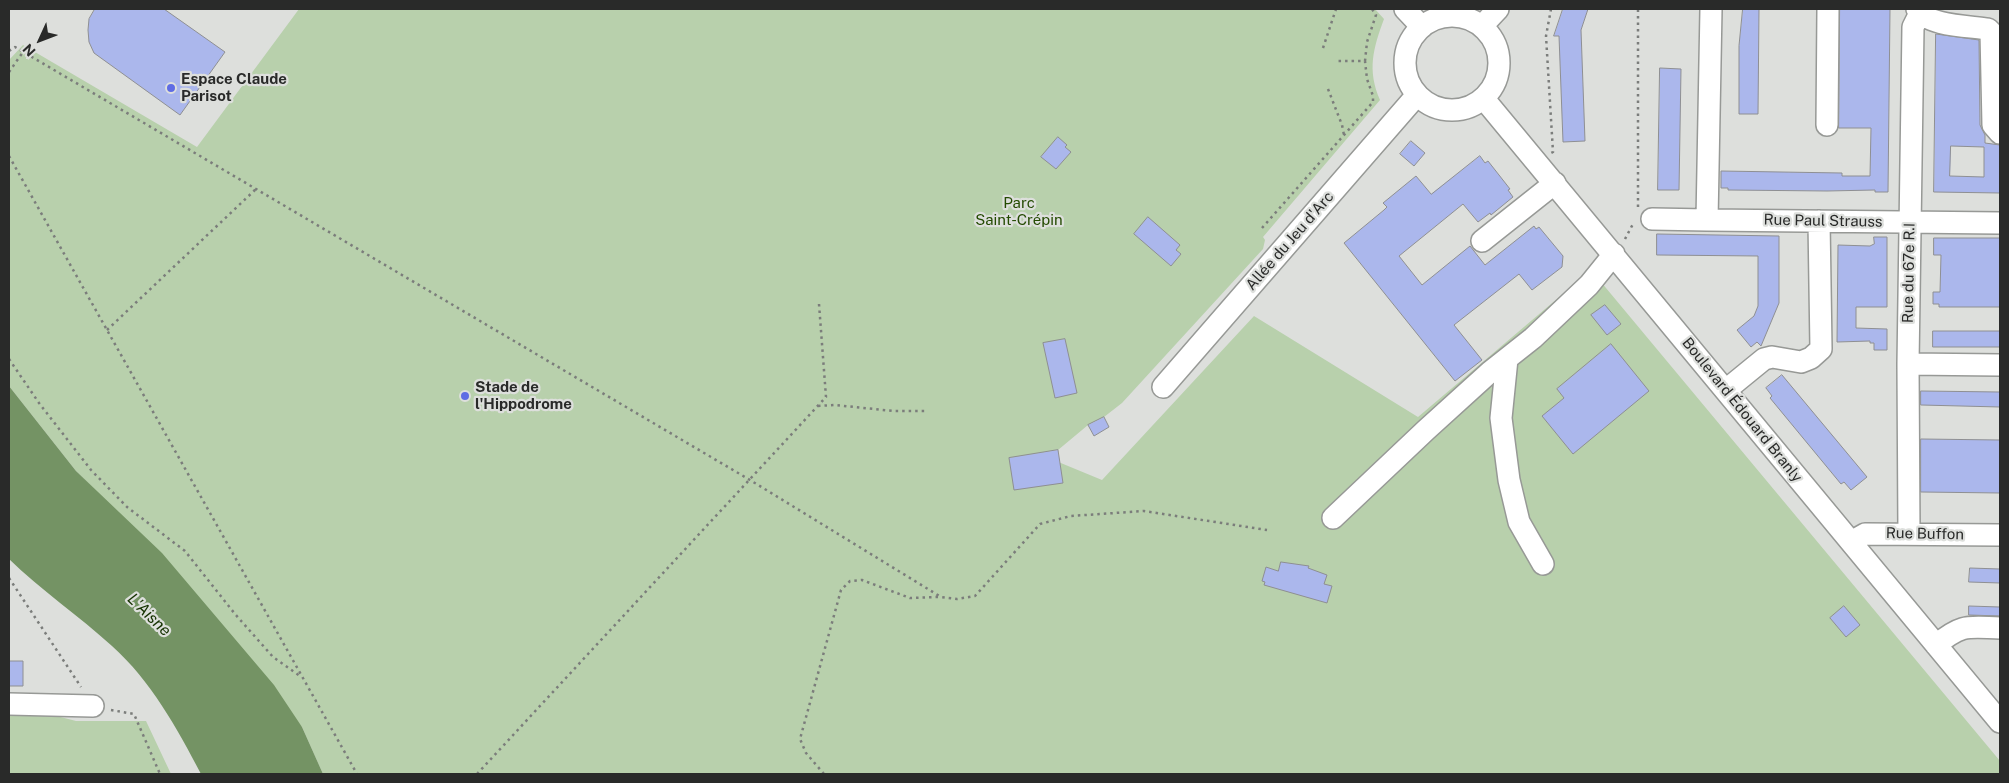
<!DOCTYPE html>
<html>
<head>
<meta charset="utf-8">
<style>
	body { margin:0 }
	#map { position:relative; width:2009px; height:783px; overflow:hidden; background:#dddfdc; font-family:"Public Sans",sans-serif }
	canvas { display:block }
	.frame { position:absolute; inset:0; border:10px solid #292a29; pointer-events:none }
	.north { position:absolute; left:15px; top:15px; width:50px; height:50px; -webkit-text-stroke:4px #dddfdc; paint-order:stroke; rotate:227deg; font-size:14px; font-weight:700; line-height:20px; text-align:center; color:#292a29 }
	.north::after { content:''; display:block; margin:auto; width:18px; height:22px; background:#292a29; clip-path:polygon(50% 0,100% 100%,50% 72%,0 100%) }
</style>
</head>
<body>
<div id="map">
<canvas width="2009" height="783"></canvas>
<div class="frame"></div>
<div class="north">N</div>
</div>
<script>
const ctx = document.querySelector('canvas').getContext('2d');
ctx.lineJoin = 'round';
function paint(path, color) { ctx.fillStyle = color; ctx.fill(path, 'evenodd'); }
function stroke(path, color, width, dash) { ctx.strokeStyle = color; ctx.lineWidth = width; ctx.lineCap = dash ? 'butt' : 'round'; ctx.setLineDash(dash || []); ctx.stroke(path); }
function label(font, color, halo, rows, align = 'center') {
  ctx.font = font + ' "Public Sans",sans-serif'; ctx.lineWidth = 4.5; ctx.setLineDash([]); ctx.textBaseline = 'middle'; ctx.strokeStyle = halo; ctx.fillStyle = color; for (const [text, x, y, turn = 0] of rows) {
    ctx.save(); ctx.translate(x, y); ctx.rotate((+turn || 0) * Math.PI / 180); ctx.textAlign = isNaN(turn) ? turn : align; if (halo) ctx.strokeText(text, 0, 0); ctx.fillText(text, 0, 0); ctx.restore();
  }
}
const green = new Path2D(`
	M299 9H1375L1384 19C1373 49 1367 70 1380 100L1263 237 1265 240 1263 249 1122 403 1104 417 1088 425 1058 450 1039 454 1102 480 1254 316 1418 417 1591 270 2000 761V774H323L302 727 113 508 76 471 9 386V60L23 45 197 147Z
	M9 713 49 714 76 721H146L171 774H9Z`);
const water = new Path2D(`
	M9 386 76 471 162 553 274 685 302 727 323 774H201C177 728 151 681 112 646 79 616 41 590 9 559Z`);
const building = new Path2D(`
	M95 9H164L225 52 180 115 94 53 89 42 88 30 89 19Z
	M1563 9H1588L1581 30 1585 141 1563 142 1559 36H1554Z
	M1743 9H1759L1758 114H1739V46Z
	M1840 9H1890L1888 192H1875V190L1827 191 1728 190V188H1721V171L1842 173V176H1870L1871 128H1839Z
	M1936 34 1979 40 1980 125 1985 135V143L2000 145V193L1934 192ZM1951 146 1984 147V177L1950 176Z
	M1660 68 1681 69 1679 190H1658Z
	M1058 137 1067 145 1065 147 1071 152 1056 169 1041 157Z
	M1411 141 1425 153 1414 166 1400 154Z
	M1480 156 1485 163 1488 161 1510 189 1508 190 1513 197 1491 215 1490 213 1478 222 1463 204 1399 256 1422 285 1470 246 1485 265 1534 226 1536 229 1539 227 1563 256 1562 267 1532 290 1519 274 1454 325 1482 360 1455 381 1344 243 1384 210 1387 207 1383 203 1416 176 1431 194Z
	M1148 217 1180 245 1176 250 1181 254 1171 266 1134 234Z
	M1657 234 1779 236V303L1761 346 1757 342 1751 347 1737 330 1754 316 1758 306V256L1657 255Z
	M1874 237H1887V307H1856V328L1887 329V350H1874V343H1870V341L1837 342 1838 245 1870 246 1874 244Z
	M1934 238H2000V307H1939V304H1933V292H1940L1941 255H1934Z
	M1605 305 1621 324 1607 335 1591 315Z
	M1933 331H2000V347H1933Z
	M1065 339 1077 393 1055 398 1043 343Z
	M1611 344 1649 391 1573 454 1542 416 1564 398 1557 389Z
	M1782 375 1867 477 1851 490 1844 482 1841 484 1770 398 1772 396 1766 388Z
	M1921 391 2000 392V407L1921 405Z
	M1104 417 1109 427 1094 436 1088 425Z
	M1921 439 2000 440V493L1921 492Z
	M1058 450 1063 483 1014 490 1009 458Z
	M1281 562 1309 566 1308 568 1327 575 1324 584 1332 586 1327 603 1264 585 1265 582 1262 581 1266 567 1278 571Z
	M1970 568 2000 569V583L1969 582Z
	M1844 606 1860 625 1846 637 1830 618Z
	M1969 606 2000 607V616L1969 615Z
	M9 661H23V686H9Z`);
const path = new Path2D(`
	M1551 9 1546 36 1553 152 1551 153
	M1323 48 1336 9
	M9 51 15 47 750 480 941 597 957 599 975 596 1040 524 1071 516 1144 511 1267 530
	M1365 61 1367 42 1376 15 1372 9
	M9 72 23 52
	M1328 89 1342 125 1344 135
	M9 156 357 774
	M1638 207V9
	M1262 228 1373 102V96L1367 79 1365 61H1336
	M1625 239 1634 222
	M107 330 256 189
	M9 359 39 403 91 470 127 507 185 551 235 614 273 657 300 676
	M818 406 835 405 893 411H927
	M9 578 81 687
	M111 710 134 714 160 774
	M477 774 826 397 819 304
	M824 774 806 753 800 739 841 590 850 581 862 580 910 598 939 597`);
const minor = new Path2D(`
	M1405 9 1422 27
	M1711 9 1707 220 2000 223
	M1917 9C1927 26 1969 26 1988 29L1991 32 1993 125 2000 133
	M1405 63a47 47 0 1 1 94 0a47 47 0 1 1-94 0Z
	M1482 26 1498 9
	M1484 99 2000 722
	M1827 125 1828 9
	M1652 219 1707 220
	M1482 241 1555 183
	M1507 359 1501 418 1509 480 1519 522 1543 564
	M1908 364 2000 365
	M1163 387 1417 95
	M1726 390 1764 359 1772 357 1801 362 1811 358 1821 349 1819 221
	M1333 518 1426 430 1490 372 1533 338 1589 285 1614 254
	M1909 534 1908 364 1913 27 1922 9
	M1851 542 1865 534 2000 535
	M1936 645C1963 623 1968 627 2000 628
	M9 704 93 706`);
const markers = [
	[171,88,5,"#5f6ce4"],
	[465,396,5,"#5f6ce4"]
];
const poiNames = [
	["Espace Claude",181,79],
	["Parisot",181,96],
	["Stade de",475,387],
	["l'Hippodrome",475,404]
];
const parkNames = [
	["Parc",1019,203],
	["Saint-Crépin",1019,220]
];
const streetNames = [
	["Rue Paul Strauss",1823,221,1],
	["Allée du Jeu d'Arc",1290,241,-49],
	["Rue du 67e R.I",1909,273,-89],
	["Boulevard Édouard Branly",1742,410,51],
	["Rue Buffon",1925,534,1]
];
const waterNames = [
	["L'Aisne",149,615,44]
];
paint(green, '#b8d0ac');
paint(water, '#749364');
paint(building, '#abb7ec');
stroke(building, '#8e8f92', 1);
stroke(minor, '#979996', 24);
stroke(path, '#7b7d7b', 2.5, [2.5, 4]);
stroke(minor, '#fff', 21);
for (const [x, y, r, color] of markers) { const dot = new Path2D(); dot.arc(x, y, r, 0, 2 * Math.PI); ctx.fillStyle = color; ctx.fill(dot); stroke(dot, '#dddfdc', 2); }
label('bold 15px', '#292a29', '#dddfdc', poiNames, 'left');
label('15px', '#244b02', '#dddfdc', parkNames);
label('15px', '#292a29', '#dddfdc', streetNames);
label('italic 16px', '#153200', '#dddfdc', waterNames);
</script>
</body>
</html>
